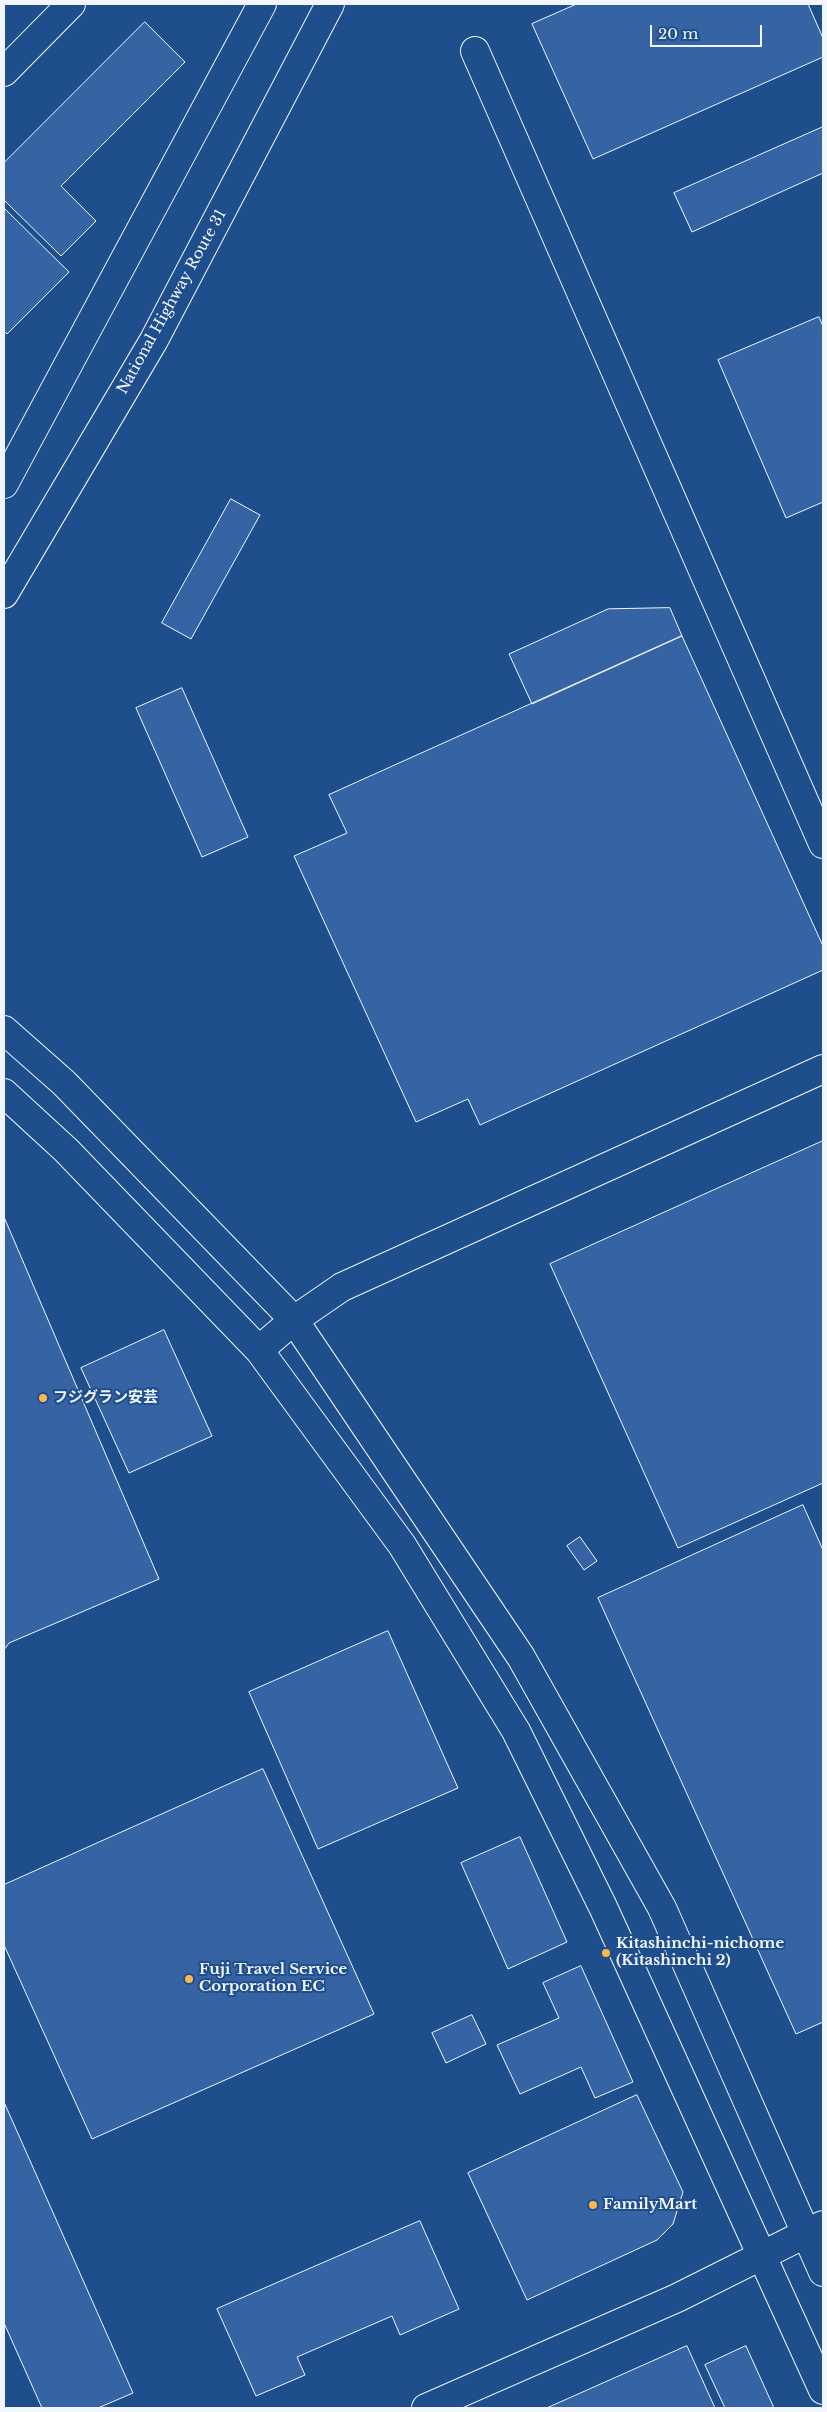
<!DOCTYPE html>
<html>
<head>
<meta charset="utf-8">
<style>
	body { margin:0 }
	#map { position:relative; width:827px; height:2412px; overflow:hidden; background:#1f4e8c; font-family:"Libre Baskerville",serif }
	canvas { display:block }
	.frame { position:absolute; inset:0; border:5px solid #f2f6ff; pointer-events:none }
	.scale { position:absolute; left:650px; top:25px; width:112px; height:22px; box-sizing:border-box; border:2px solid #f2f6ff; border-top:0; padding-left:6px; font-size:15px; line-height:18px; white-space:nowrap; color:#f2f6ff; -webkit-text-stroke:4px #1f4e8c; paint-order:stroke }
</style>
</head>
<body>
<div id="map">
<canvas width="827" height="2412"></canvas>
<div class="frame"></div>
<div class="scale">20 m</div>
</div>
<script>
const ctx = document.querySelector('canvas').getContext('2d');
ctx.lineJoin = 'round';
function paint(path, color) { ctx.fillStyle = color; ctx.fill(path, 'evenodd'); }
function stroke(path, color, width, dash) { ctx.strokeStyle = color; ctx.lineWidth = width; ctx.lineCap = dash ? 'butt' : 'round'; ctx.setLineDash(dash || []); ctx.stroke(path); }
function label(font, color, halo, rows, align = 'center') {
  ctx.font = font + ' "Libre Baskerville","Noto Sans JP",serif'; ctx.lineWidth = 4; ctx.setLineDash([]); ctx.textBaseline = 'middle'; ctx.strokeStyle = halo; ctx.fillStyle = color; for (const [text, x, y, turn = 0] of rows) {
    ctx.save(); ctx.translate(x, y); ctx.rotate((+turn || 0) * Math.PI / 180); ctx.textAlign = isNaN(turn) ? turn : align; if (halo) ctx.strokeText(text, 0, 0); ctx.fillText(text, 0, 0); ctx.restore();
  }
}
const building = new Path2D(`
	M577 4H808L823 38V57L593 159 532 24Z
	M145 22 185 62 61 186 96 221 61 256 4 200V163Z
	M823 127V173L692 232 674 193Z
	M4 208 69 272 7 334 4 331Z
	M819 317 823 326V502L786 518 718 360Z
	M231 499 260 515 191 639 162 623Z
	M670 608 682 636 532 704 509 654 608 609Z
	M682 636 823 946V970L480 1125 468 1099 416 1122 294 856 347 833 329 795Z
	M182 688 248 837 202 857 136 708Z
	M823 1141V1483L678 1548 550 1264Z
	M4 1217 159 1579 9 1643 4 1650Z
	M164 1330 212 1436 129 1473 81 1368Z
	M803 1505 823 1550V2022L796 2034 598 1598Z
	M580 1537 597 1561 584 1570 567 1546Z
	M388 1631 458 1788 318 1849 249 1692Z
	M263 1769 374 2014 92 2139 4 1945V1885Z
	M520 1837 567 1942 508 1969 461 1863Z
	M581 1966 633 2082 595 2098 581 2067 520 2094 497 2045 559 2018 543 1983Z
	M472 2015 486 2044 446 2063 432 2033Z
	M637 2095 683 2192 673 2224 657 2240 527 2300 468 2173Z
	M4 2102 133 2393 98 2408H42L4 2323Z
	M420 2221 459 2309 400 2335 392 2316 297 2357 305 2375 256 2396 217 2309Z
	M687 2346 715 2408H547Z
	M746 2346 774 2408H725L705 2365Z`);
const minor = new Path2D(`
	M475 51 823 844
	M4 72 71 4
	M4 1030 64 1083 294 1320 521 1657 662 1908 823 2272
	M4 1093 66 1150 259 1350 402 1545 516 1731 603 1907 823 2390
	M259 1350 294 1320 342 1287 823 1069
	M426 2408 677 2298 823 2225`);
const highway = new Path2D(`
	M4 484 262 4
	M4 594 154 340 330 4`);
const markers = [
	[43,1398,5,"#ffb74d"],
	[606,1953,5,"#ffb74d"],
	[189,1979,5,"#ffb74d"],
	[593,2205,5,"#ffb74d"]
];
const streetNames = [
	["National Highway Route 31",172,302,-61]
];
const poiNames = [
	["フジグラン安芸",53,1398],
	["Kitashinchi-nichome",616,1944],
	["(Kitashinchi 2)",616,1961],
	["Fuji Travel Service",199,1970],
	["Corporation EC",199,1987],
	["FamilyMart",603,2205]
];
paint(building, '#3563a3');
stroke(building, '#f2f6ff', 1);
stroke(minor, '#f2f6ff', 30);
stroke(highway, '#f2f6ff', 30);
stroke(minor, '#1f4e8c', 28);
stroke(highway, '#1f4e8c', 28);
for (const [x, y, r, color] of markers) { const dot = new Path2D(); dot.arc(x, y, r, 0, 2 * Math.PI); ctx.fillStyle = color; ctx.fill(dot); stroke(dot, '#1f4e8c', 2); }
label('15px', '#f2f6ff', '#1f4e8c', streetNames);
label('bold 15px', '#f2f6ff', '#1f4e8c', poiNames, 'left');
</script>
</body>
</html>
